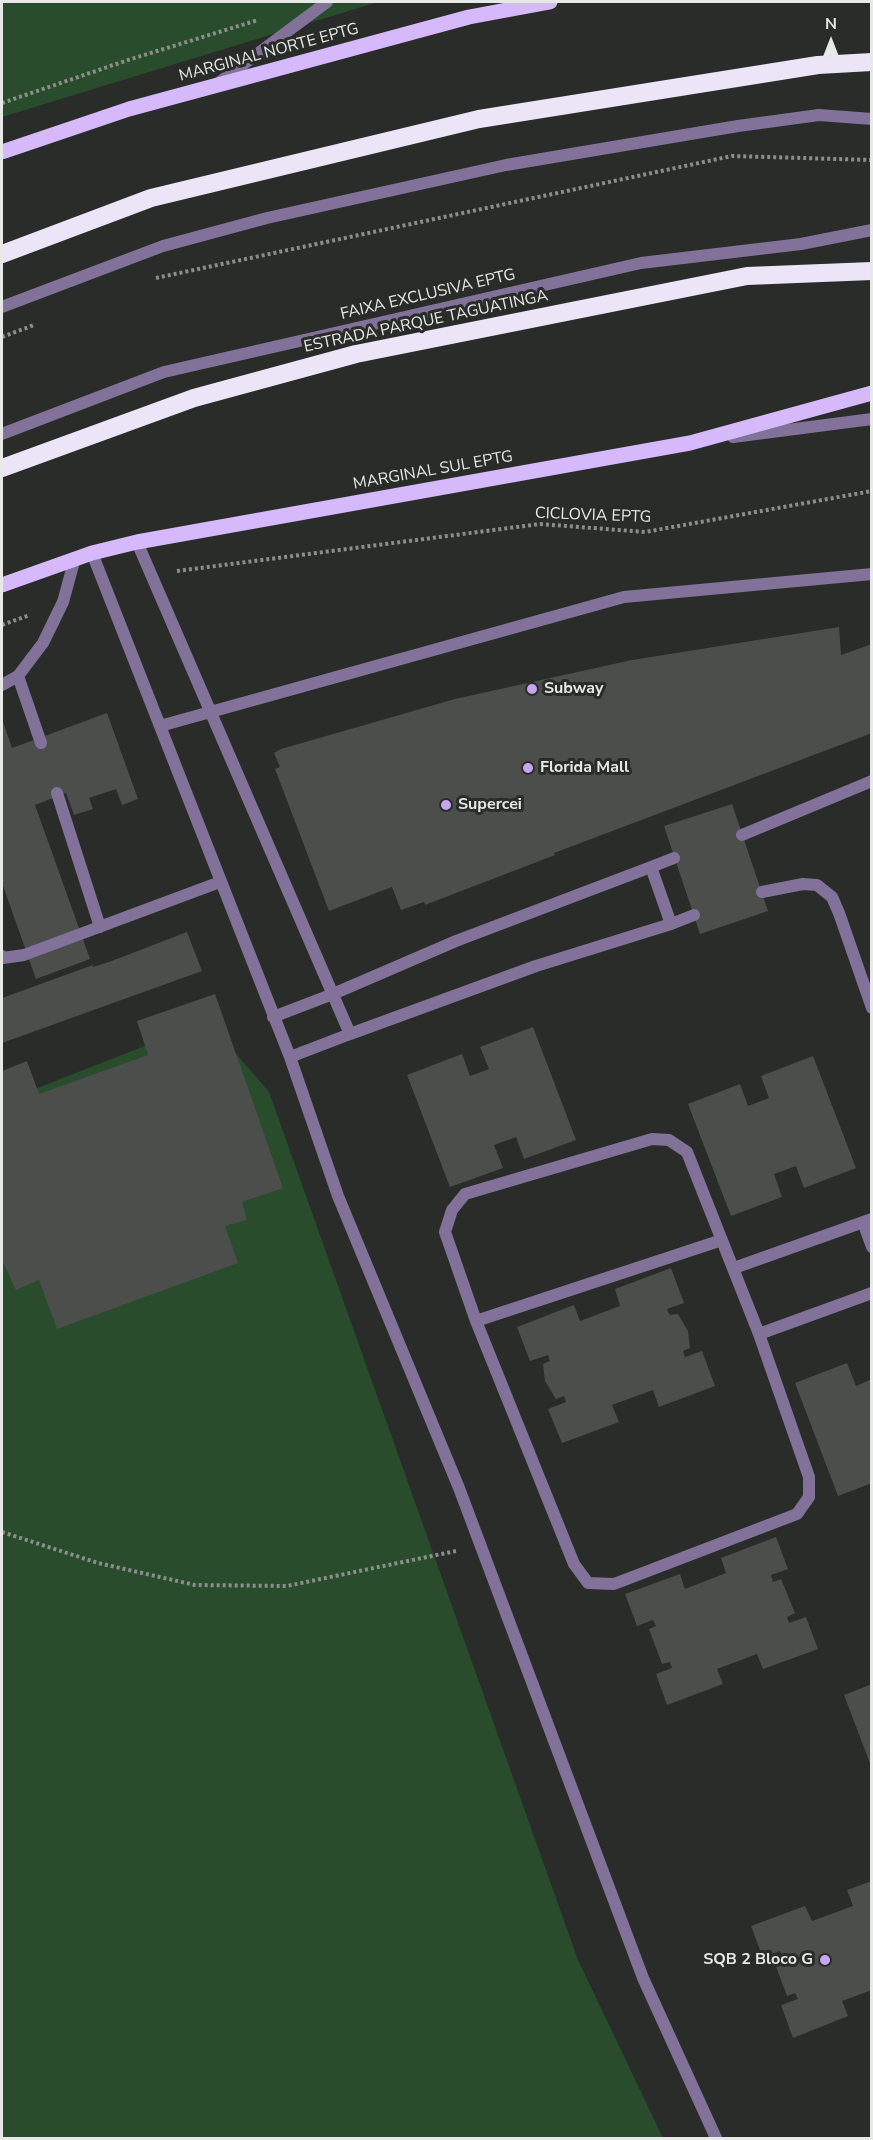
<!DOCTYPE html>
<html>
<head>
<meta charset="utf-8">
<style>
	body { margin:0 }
	#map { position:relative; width:873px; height:2140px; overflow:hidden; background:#292c29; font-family:"Nunito Sans",sans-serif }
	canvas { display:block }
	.frame { position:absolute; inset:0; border:3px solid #e7e9e7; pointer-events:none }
	.north { position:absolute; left:801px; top:12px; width:60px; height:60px; -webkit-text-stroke:4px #292c29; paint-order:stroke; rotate:0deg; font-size:16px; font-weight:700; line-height:24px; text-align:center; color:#e7e9e7 }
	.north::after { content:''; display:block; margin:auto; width:21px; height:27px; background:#e7e9e7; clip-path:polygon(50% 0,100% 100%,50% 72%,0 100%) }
</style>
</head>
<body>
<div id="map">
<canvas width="873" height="2140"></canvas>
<div class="frame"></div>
<div class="north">N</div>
</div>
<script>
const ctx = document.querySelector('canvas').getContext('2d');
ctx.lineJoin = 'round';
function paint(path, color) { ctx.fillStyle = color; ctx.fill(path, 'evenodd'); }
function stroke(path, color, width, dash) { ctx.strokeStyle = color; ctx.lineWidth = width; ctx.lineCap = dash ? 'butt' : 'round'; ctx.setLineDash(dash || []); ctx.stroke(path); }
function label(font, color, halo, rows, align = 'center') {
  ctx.font = font + ' "Nunito Sans",sans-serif'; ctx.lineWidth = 6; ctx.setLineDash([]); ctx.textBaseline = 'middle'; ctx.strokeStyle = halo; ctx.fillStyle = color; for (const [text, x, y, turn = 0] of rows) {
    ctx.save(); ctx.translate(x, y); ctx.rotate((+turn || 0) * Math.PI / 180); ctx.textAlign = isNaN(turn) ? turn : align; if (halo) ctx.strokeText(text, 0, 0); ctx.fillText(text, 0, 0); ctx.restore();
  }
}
const green = new Path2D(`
	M2 2H378L2 117Z
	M208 1021 269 1092 578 1960 663 2138H2V1102Z`);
const building = new Path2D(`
	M839 627 841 655 872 644V733L554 853 555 855 425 905 424 902 401 910 392 887 329 911 275 769 280 767 274 753 281 749 455 699 632 660Z
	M107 713 138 799 122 805 116 789 89 798 93 809 74 815 66 793 35 805 90 959 36 979 2 883V719L12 748Z
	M732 804 768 911 700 934 664 826Z
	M187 932 202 971 2 1043V998L93 965V967L109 962Z
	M215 994 283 1188 242 1202 247 1220 225 1226 238 1263 57 1329 39 1280 16 1290 4 1264H2V1071L27 1061 39 1094 148 1055 137 1021Z
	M533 1027 576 1140 524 1159 516 1137 494 1145 503 1168 450 1187 407 1075 462 1054 470 1076 489 1069 480 1047Z
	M813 1056 856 1168 804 1188 796 1166 774 1174 782 1197 731 1216 688 1104 740 1084 748 1106 769 1098 761 1076Z
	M671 1268 684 1303 667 1309 670 1315 678 1314 688 1331 690 1348 683 1351 685 1357 702 1351 715 1386 659 1407 653 1390 612 1405 619 1422 562 1443 548 1409 566 1402 564 1396 556 1399 545 1381 543 1364 550 1361 548 1355 530 1361 517 1327 574 1305 580 1321 620 1306 615 1289Z
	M847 1363 856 1386 872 1379V1483L838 1496 795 1383Z
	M776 1537 788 1569 771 1575 773 1582 781 1579 795 1613 787 1617 789 1623 806 1617 818 1649 763 1669 757 1654 717 1669 723 1684 667 1705 656 1674 672 1668 670 1662 662 1664 649 1629 656 1626 653 1620 637 1626 625 1594 680 1574 685 1589 726 1573 721 1558Z
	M872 1684V1766H871L844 1695Z
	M872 1881V1990L842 2001 848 2016 793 2038 781 2005 798 1999 795 1993 787 1996 774 1961 783 1958 780 1951 763 1958 751 1926 805 1906 812 1921 853 1906 847 1890Z`);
const path = new Path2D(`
	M2 103 128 60 258 20
	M156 278 732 156 872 160
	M2 337 34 325
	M177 571 540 524 645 532 872 491
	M2 625 30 615
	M2 1532 98 1563 195 1585 287 1586 456 1551`);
const lane = new Path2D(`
	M217 84 327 2
	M2 307 163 246 267 218 506 165 738 126 819 115 872 119
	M2 434 164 372 641 263 801 244 872 230
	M733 437 872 419
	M92 553 290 1057 350 1034 137 542
	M18 676 41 743
	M2 685 18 676 43 643 63 602 75 558
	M160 726 624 597 872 574
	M57 793 100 927
	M742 835 872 781
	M651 867 674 858
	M762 892 803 884 817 885 832 897 839 913 872 1008
	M671 924 694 915
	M2 956 3 958 24 955 220 882
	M273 1017 333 994 456 941 651 867 671 924 536 966 350 1034
	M290 1057 338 1196 459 1488 643 1978 716 2138
	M652 1139 669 1140 687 1152 759 1334 809 1477V1497L797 1514 614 1584 588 1583 574 1564 476 1321 445 1232 452 1210 465 1194Z
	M863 1222 872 1247
	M734 1268 872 1219
	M476 1321 722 1240
	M759 1334 872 1293`);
const primary = new Path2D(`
	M2 152 129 109 469 17 550 2
	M2 585 92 553 137 542 690 443 872 393`);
const highway = new Path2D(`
	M2 254 151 198 479 119 818 65 872 62
	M2 468 194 398 356 354 747 276 872 271`);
const markers = [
	[532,689,6,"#c7a6ef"],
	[528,768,6,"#c7a6ef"],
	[446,805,6,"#c7a6ef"],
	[825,1960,6,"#c7a6ef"]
];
const streetNames = [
	["MARGINAL NORTE EPTG",269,53,-15],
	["FAIXA EXCLUSIVA EPTG",428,295,-13],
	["ESTRADA PARQUE TAGUATINGA",426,322,-12],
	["MARGINAL SUL EPTG",433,471,-10],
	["CICLOVIA EPTG",593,516,2]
];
const poiNames = [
	["Subway",544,689],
	["Florida Mall",540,768],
	["Supercei",458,805],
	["SQB 2 Bloco G",813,1960,"right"]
];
paint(green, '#294c2d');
paint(building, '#4b4e4b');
stroke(path, '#8b8e8b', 4, [3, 3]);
stroke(lane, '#827198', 12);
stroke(primary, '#d6b9fb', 15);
stroke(highway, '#ece4f7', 18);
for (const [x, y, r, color] of markers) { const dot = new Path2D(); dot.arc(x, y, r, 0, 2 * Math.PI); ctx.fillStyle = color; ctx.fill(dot); stroke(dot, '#292c29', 2); }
label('16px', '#e7e9e7', '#292c29', streetNames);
label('bold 16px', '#e7e9e7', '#292c29', poiNames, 'left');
</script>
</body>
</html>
